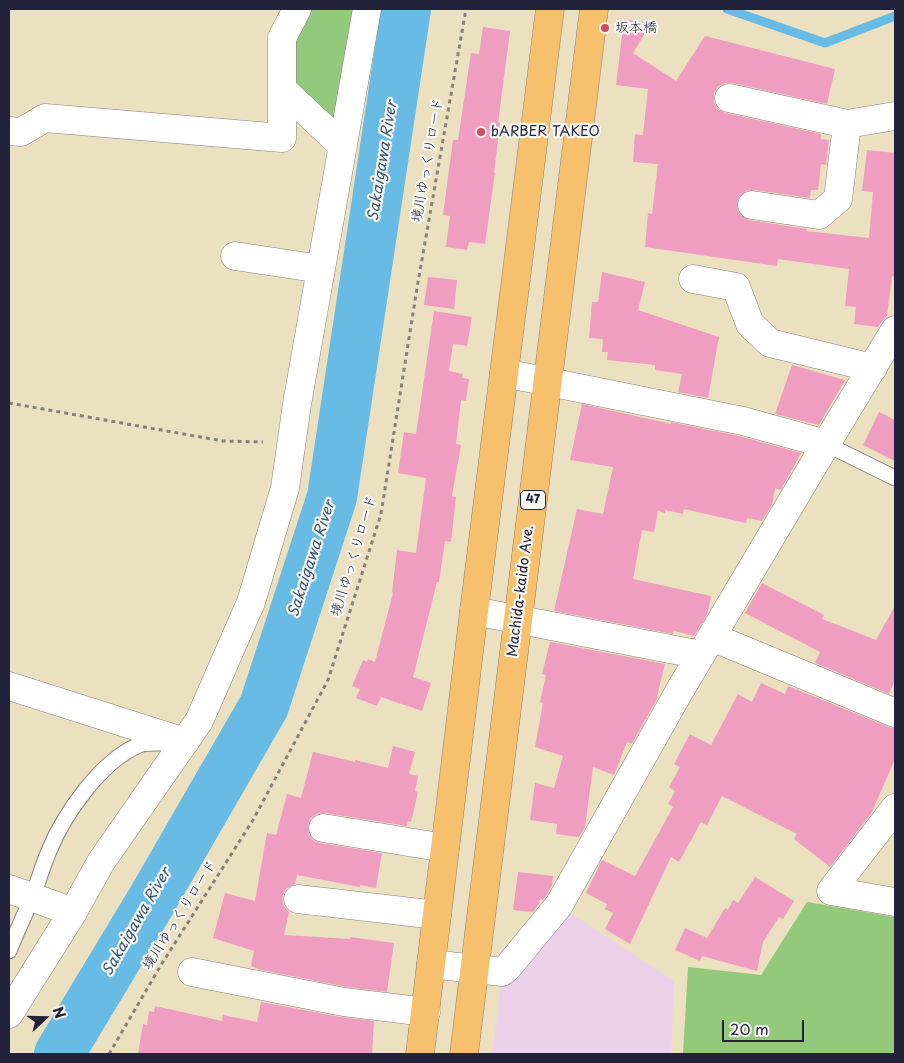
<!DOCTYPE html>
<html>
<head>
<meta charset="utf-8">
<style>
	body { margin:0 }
	#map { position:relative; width:904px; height:1063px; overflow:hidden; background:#ebe0bf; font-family:"Playpen Sans",sans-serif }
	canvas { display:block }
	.frame { position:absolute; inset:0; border:10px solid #22223b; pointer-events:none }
	.north { position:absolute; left:20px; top:993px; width:50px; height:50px; -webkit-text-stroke:4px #f6f6f2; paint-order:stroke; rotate:69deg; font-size:14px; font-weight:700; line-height:20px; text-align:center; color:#22223b }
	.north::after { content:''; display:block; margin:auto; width:18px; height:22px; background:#22223b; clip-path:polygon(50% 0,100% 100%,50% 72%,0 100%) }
	.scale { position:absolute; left:722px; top:1020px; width:82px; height:22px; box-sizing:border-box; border:2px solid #22223b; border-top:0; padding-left:6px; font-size:15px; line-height:18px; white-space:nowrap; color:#22223b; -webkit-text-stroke:4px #f6f6f2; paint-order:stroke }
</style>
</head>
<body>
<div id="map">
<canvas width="904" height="1063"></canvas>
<div class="frame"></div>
<div class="north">N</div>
<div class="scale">20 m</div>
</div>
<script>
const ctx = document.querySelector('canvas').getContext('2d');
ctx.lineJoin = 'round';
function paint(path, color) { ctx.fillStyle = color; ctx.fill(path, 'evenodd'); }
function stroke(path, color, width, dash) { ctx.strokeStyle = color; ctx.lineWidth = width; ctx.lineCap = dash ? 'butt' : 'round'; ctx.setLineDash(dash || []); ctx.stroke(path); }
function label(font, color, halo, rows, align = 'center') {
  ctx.font = font + ' "Playpen Sans","Klee One",sans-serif'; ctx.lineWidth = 4.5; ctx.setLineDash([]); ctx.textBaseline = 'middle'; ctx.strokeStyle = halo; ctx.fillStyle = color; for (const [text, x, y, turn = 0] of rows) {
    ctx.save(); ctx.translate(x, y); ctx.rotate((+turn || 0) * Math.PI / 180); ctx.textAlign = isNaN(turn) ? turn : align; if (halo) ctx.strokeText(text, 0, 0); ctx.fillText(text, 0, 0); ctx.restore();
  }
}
const built = new Path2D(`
	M567 911 674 981 671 1054H492L501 986Z`);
const green = new Path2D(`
	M306 9H356L334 125 291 86 290 38Z
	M807 902 895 917V1054H683L688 967 761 975Z`);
const stream = new Path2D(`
	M727 9 825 43 895 16`);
const river = new Path2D(`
	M59 1054 152 900 264 706 332 497 406 9`);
const building = new Path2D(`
	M624 19 651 23 633 53 676 81 705 36 835 69 827 104 732 83H725L718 87 714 94V102L718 109 726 113 821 134V139L829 140 826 165 821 164 818 190H811L810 198 754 190 746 191 740 196 737 203 738 211 743 217 749 220 807 229 806 231 869 238 873 192 862 191 867 150 895 153V277L892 276 887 316 878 327 854 324 856 307 845 306 849 269 778 259 777 266 645 247 648 213 652 214 658 164 633 162 635 134 643 135 648 89 616 85Z
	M483 27 510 31 498 123H500L494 173H495L485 244 469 242 467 250 446 247 450 216 443 215 453 140H458L471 53 479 54Z
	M602 272 645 282 638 310 719 337 708 398 678 392 682 374 655 370V365L607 360 608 352H602L603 339 589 338 592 302H598Z
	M428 277 457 280 454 309 424 305Z
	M434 311 472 317 467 346 453 344 449 371 463 374 462 378 469 379 466 401 461 400 456 444 461 445 452 496 456 497 451 542 445 541 439 582H437L413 677 431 683 422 711 381 697 377 706 356 698 360 689 352 686 363 660 367 662 368 659 375 662 393 593 392 592 397 550 416 553 426 478 398 473 404 432 416 434Z
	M792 365 845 380 819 425 775 414Z
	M582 404 671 424V422L739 436 801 453 781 490 775 488 772 505 762 521 747 518 746 523 684 509 683 514 665 510V513L658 511 654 532 642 530 633 579 711 596 707 615 694 636 674 631 673 634 554 611 577 509 603 514 613 467 570 460Z
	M879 412 895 420V461L863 445Z
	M762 583 824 615 822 619 876 640 895 606V680L889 694 815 663 820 652 745 613Z
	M550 642 665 664 657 696 658 697 632 744 627 742 614 775 593 767 585 827 579 837 556 834 557 824 530 820 535 783 554 788 563 756 535 747 543 703 540 702 546 675 542 674Z
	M761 683 785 694 788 686 889 727 895 728V759L871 814 830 867 794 839 797 834 722 796 707 825 701 822 679 862 671 857 630 944 605 929 613 913 605 909 607 904 586 893 599 866 602 860 635 876 673 807 668 804 675 791 669 787 680 767 674 764 690 734 711 745 738 694 752 702Z
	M393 746 415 752 409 774 418 776 415 791 418 792 411 822 408 821 407 826 325 813 317 814 311 818 308 826 309 834 313 840 320 843 382 853 376 888 360 885V887L297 875 295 884 286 889 282 898 284 906 289 912 284 935 350 939V937L394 943 387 992 346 987 261 970 251 966 254 951 213 938 225 893 255 901 267 833 276 835 287 794 301 798 313 752 355 762V760L388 768Z
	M518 872 553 876 552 886 546 896 543 900 540 899 539 904 533 912 513 910Z
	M755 877 794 901 783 919 779 917 763 942 757 971 702 956 700 961 675 950 685 928 707 938 725 908 728 910 733 900 738 903Z
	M261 1002 341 1017 374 1021 372 1054H138L143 1024 147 1025 149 1011 154 1012 155 1006 222 1021 223 1015 257 1022Z`);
const path = new Path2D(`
	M9 403 223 441 263 442
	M109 1054 161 965 253 820 328 680 381 514 417 288 466 9`);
const service = new Path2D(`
	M826 444 895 478
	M9 951C16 933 24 916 32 898 38 883 42 867 49 851 64 814 101 761 139 745 146 742 157 743 165 743`);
const minor = new Path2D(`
	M282 89 343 146
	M729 98 847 124 895 116
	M9 131 21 132 45 118 282 138V38L297 9
	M752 205 819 215 838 199 847 124
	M235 256 321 269
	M693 279 736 287 750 324 770 343 873 368
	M504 373 743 421 826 444
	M474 611 701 655
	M712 637 895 713
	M9 686 185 742
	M895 808 831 891 895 902
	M323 828 445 848
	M9 889 73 912
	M298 899 437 915
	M431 964 502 972 508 967 559 905 680 690 826 444 895 330
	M192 972 344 1002 426 1012
	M9 1014 73 912 101 862 199 721 251 602 285 488 297 404 367 9`);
const primary = new Path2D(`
	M420 1054 474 611 550 9
	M464 1054 594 9`);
const markers = [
	[605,28,5,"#d1495b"],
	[481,132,5,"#d1495b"]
];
const shields = [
	[533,500,25]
];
const shieldNames = [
	["47",533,500]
];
const poiNames = [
	["坂本橋",615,28],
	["bARBER TAKEO",491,132]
];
const streetNames = [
	["境川ゆっくりロード",428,160,-80],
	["境川ゆっくりロード",354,556,-73],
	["Machida-kaido Ave.",521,591,-83],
	["境川ゆっくりロード",180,915,-58]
];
const waterNames = [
	["Sakaigawa River",383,161,-81],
	["Sakaigawa River",312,559,-72],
	["Sakaigawa River",137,922,-60]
];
paint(built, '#ecd1ea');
paint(green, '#93c97b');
stroke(stream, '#68bbe4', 9);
stroke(river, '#68bbe4', 50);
paint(building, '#ef9ec1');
stroke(service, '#86817d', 17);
stroke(minor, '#86817d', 29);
stroke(primary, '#86817d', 29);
stroke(path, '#86817d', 3, [4, 4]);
stroke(service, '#fff', 15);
stroke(minor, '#fff', 28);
stroke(primary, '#f7c06c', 28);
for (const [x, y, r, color] of markers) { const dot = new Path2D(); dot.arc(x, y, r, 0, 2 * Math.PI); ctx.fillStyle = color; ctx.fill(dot); stroke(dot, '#f6f6f2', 2); }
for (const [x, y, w] of shields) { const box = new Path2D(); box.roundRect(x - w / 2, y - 9.5, w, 19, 4); ctx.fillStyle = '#f6f6f2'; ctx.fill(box); stroke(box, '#22223b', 1); }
label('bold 12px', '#22223b', null, shieldNames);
label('14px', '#22223b', '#f6f6f2', poiNames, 'left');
label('14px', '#22223b', '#f6f6f2', streetNames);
label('italic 15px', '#3a5876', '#f6f6f2', waterNames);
</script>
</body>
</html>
